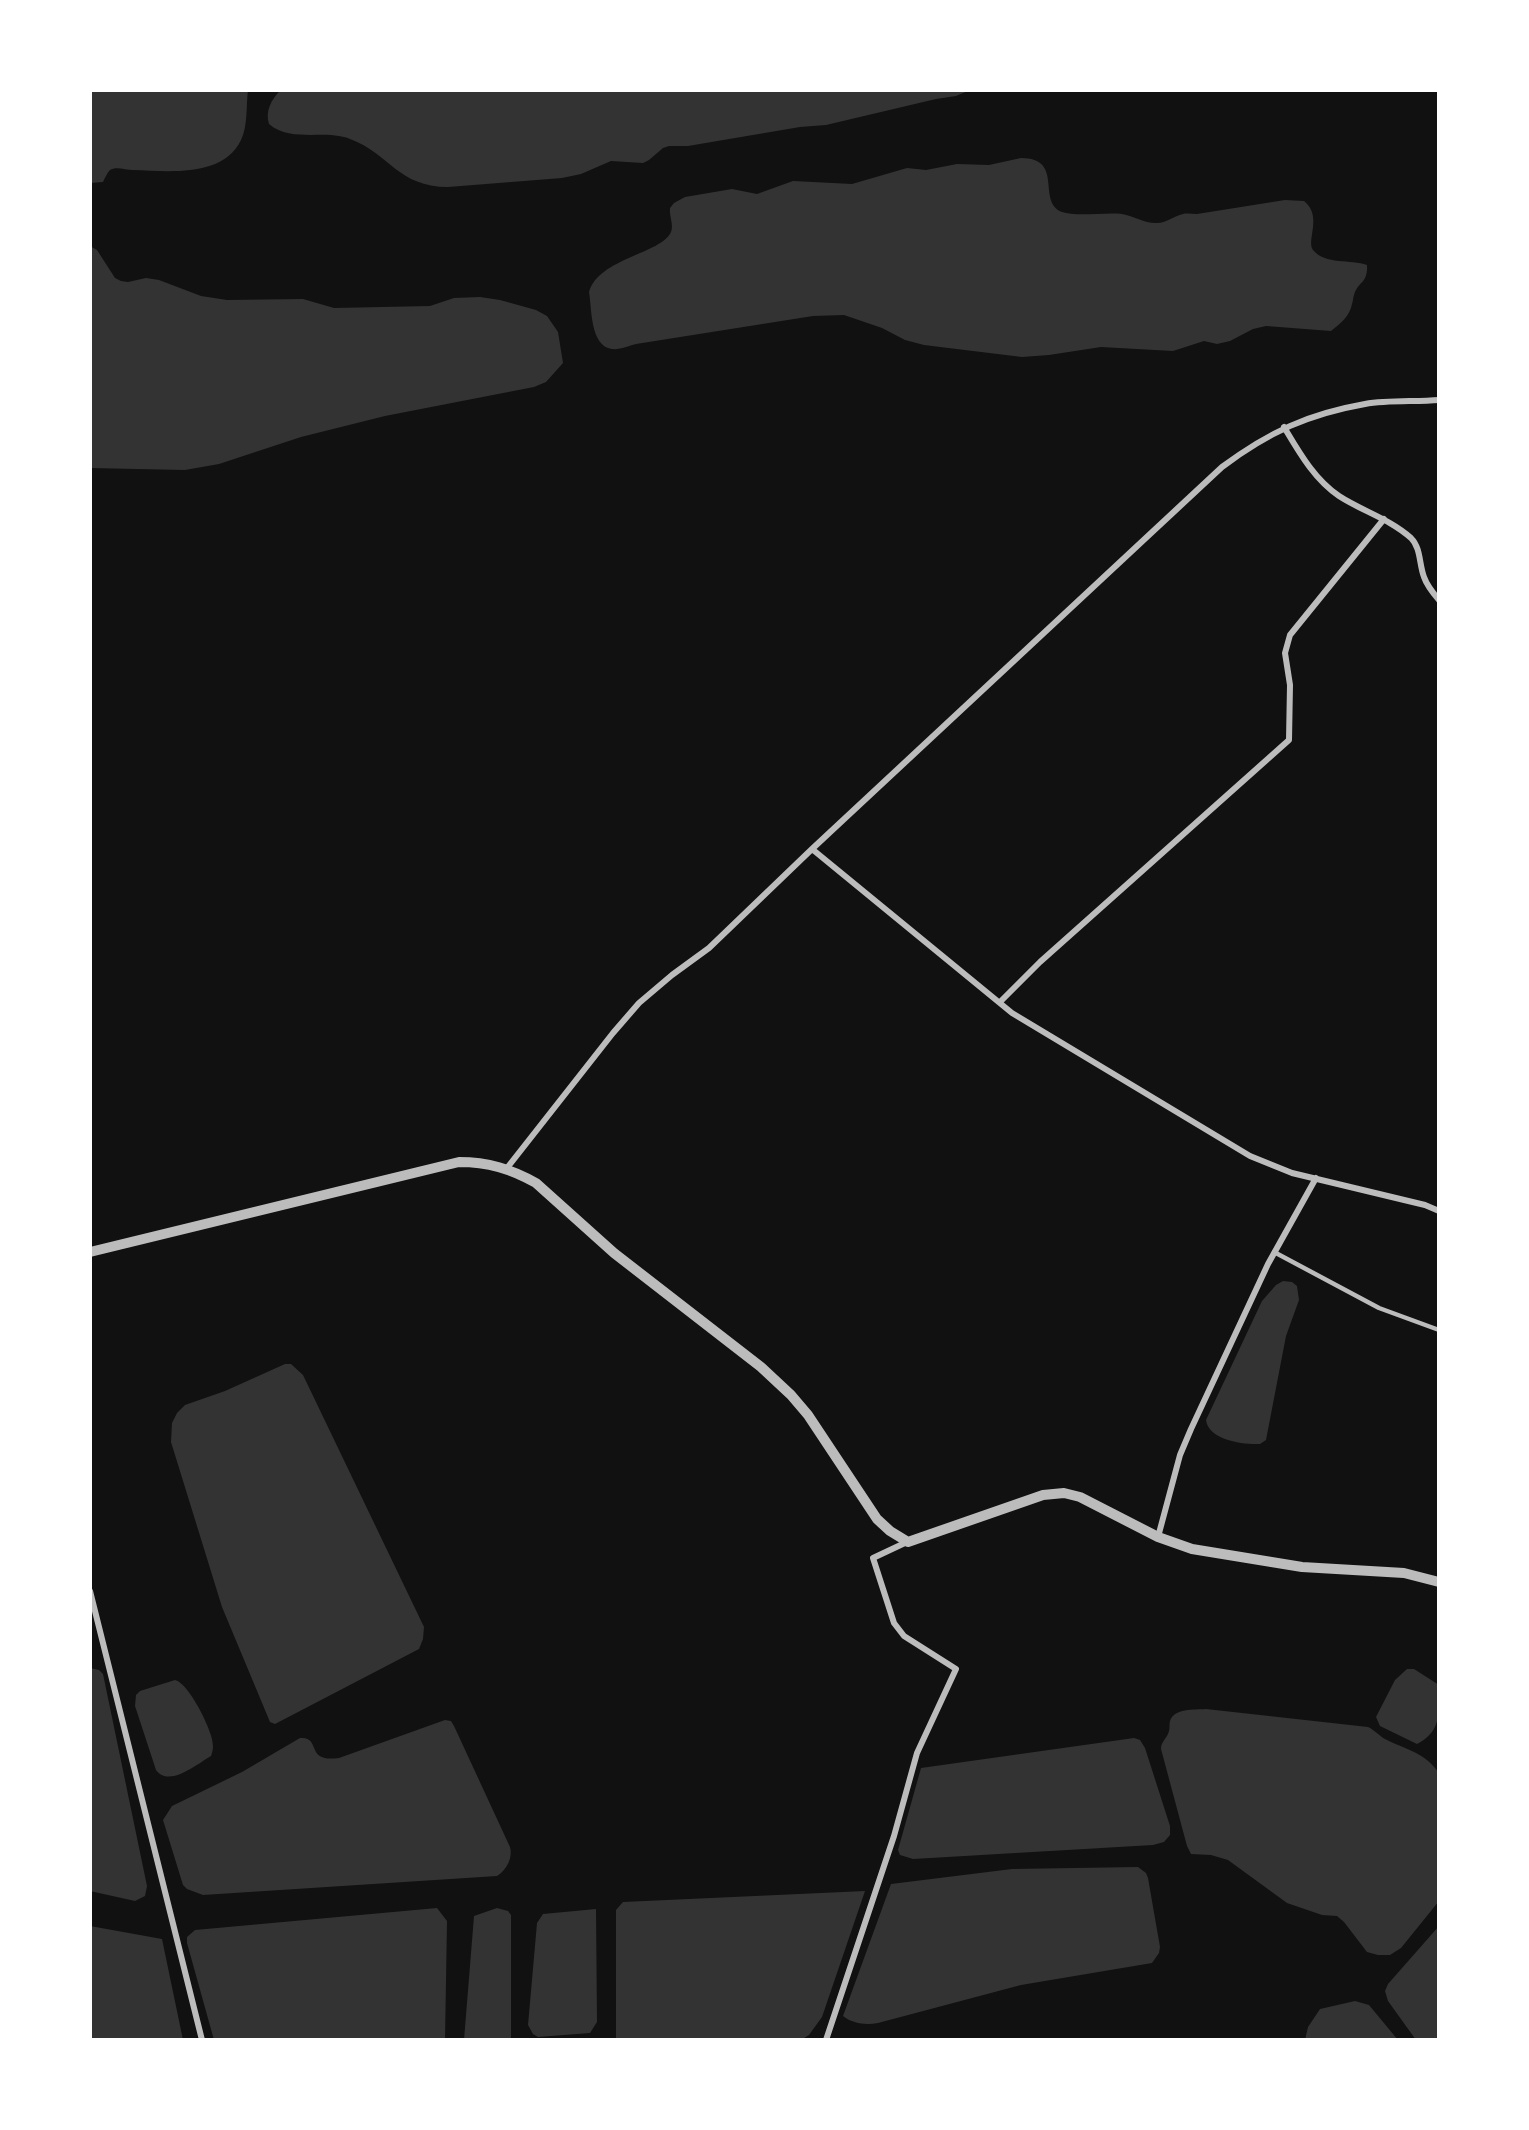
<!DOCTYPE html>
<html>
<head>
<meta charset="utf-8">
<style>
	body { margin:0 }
	#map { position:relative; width:1529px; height:2130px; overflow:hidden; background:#111; font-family:"Roboto Condensed",sans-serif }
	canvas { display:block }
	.frame { position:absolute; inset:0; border:92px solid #fff; pointer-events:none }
</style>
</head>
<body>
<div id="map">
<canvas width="1529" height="2130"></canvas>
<div class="frame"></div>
</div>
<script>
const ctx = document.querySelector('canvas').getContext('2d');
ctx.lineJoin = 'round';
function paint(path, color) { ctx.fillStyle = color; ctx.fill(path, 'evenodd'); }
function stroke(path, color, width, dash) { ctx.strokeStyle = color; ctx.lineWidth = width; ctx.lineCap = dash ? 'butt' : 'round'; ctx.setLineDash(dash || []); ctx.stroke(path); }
const water = new Path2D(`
	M90 90H248C246 105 248 126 241 140 223 178 168 171 133 170 126 170 116 166 110 170 107 173 105 178 103 182L90 183Z
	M281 90H970L956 96 936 99 826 125 800 127 688 146H669L663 148 649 160 643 163 611 161 581 174 562 178 448 187C398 187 390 154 350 139 325 129 291 143 269 124 265 112 271 99 281 90Z
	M1021 158C1065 158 1036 202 1062 212 1076 217 1106 212 1122 214 1134 216 1146 224 1157 223 1166 223 1174 216 1183 214 1187 213 1192 214 1197 214L1285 200 1304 201C1323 216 1306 240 1313 250 1325 265 1351 259 1367 265 1368 284 1358 281 1354 295 1353 298 1353 301 1352 304 1350 316 1340 324 1331 331L1266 326 1253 329 1230 341 1217 344 1204 341 1173 351 1101 347 1049 355 1022 357 924 345 905 340 882 328 844 315 813 316 636 344C628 346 620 350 612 349 590 346 592 309 589 292 599 258 661 254 671 232 674 225 669 216 670 208L674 203 685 197 732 189 757 194 793 181 852 184 907 168 926 170 957 164 989 165Z
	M90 246 97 250 115 278 121 281 128 282 146 278 159 280 201 296 227 300 303 299 334 308 430 306 454 298 480 297 500 300 536 310 547 316 558 332 563 363 546 382 534 387 385 416 301 437 219 464 185 470 90 468Z
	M1283 1281 1292 1282 1297 1286 1299 1300 1286 1336 1266 1440 1260 1444C1244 1445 1208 1440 1206 1420L1262 1301 1276 1285Z
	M285 1364H291L303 1375 424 1627 423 1639 419 1649 275 1724 270 1722 222 1607 171 1442 172 1423 177 1413 185 1405 225 1391Z
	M90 1668 99 1670 103 1674 147 1886 145 1896 135 1901 90 1891Z
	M1407 1669H1414L1439 1685C1439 1709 1443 1731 1417 1744L1380 1726 1376 1717 1395 1680Z
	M175 1680C189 1683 214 1733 213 1746 213 1750 212 1753 211 1756 197 1764 169 1788 156 1770L135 1706 136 1695 140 1691Z
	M1206 1709 1368 1727C1375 1730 1380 1737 1387 1740 1409 1751 1424 1752 1439 1773V1901L1401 1948 1390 1955H1378L1367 1952 1344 1922 1337 1916 1322 1915 1287 1903 1228 1860 1211 1855 1191 1854 1187 1846 1161 1749C1161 1741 1167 1739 1169 1731 1170 1728 1169 1725 1170 1721 1174 1708 1194 1710 1206 1709Z
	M445 1720 451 1721 454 1726 510 1847C513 1857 507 1870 497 1876L203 1895 187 1889 183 1885 163 1820 172 1806 242 1772 300 1738C322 1736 304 1763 339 1758Z
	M1134 1738 1140 1740 1145 1748 1170 1826V1835L1164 1842 1153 1845 913 1859 900 1855 898 1850 921 1768Z
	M1138 1867 1146 1873 1148 1878 1160 1947 1159 1953 1152 1963 1021 1985 878 2023C866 2025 853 2024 843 2016L891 1884 1012 1869Z
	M865 1891 822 2017 809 2035 801 2040H616V1910L623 1902Z
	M437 1908 447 1921 445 2040H214L187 1943V1937L195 1930Z
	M497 1908 508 1911 511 1915V2040H464L474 1916Z
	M596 1909 597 2022 590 2033 538 2037 533 2034 528 2025 537 1923 543 1914Z
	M90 1926 162 1939 183 2040H90Z
	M1439 1926V2040H1416L1388 2001 1385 1991 1388 1984Z
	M1355 2001 1369 2005 1398 2040H1305L1308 2027 1320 2009Z`);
const service = new Path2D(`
	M1274 1252 1379 1308 1439 1330`);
const minor = new Path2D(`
	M1284 427C1299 452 1314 479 1339 496 1362 511 1390 519 1411 538 1421 548 1419 564 1424 577 1427 586 1433 593 1439 600
	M812 849 1012 1013 1250 1156 1292 1173 1425 1205 1439 1211
	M1000 1002 1040 962 1289 740 1290 685 1285 653 1290 635 1384 519
	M507 1168 613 1033 639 1003 672 975 709 948 812 849 1222 467C1269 432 1308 414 1365 404 1389 400 1415 402 1439 400
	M1158 1537 1180 1455 1191 1429 1268 1264 1316 1178
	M90 1591 202 2040
	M826 2040 894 1836 917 1753 956 1669 904 1636 894 1623 873 1558 907 1542`);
const tertiary = new Path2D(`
	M90 1252 459 1162C488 1162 511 1169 536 1183L614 1253 761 1367 791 1395 808 1415 877 1519 890 1531 908 1542 1043 1495 1064 1493 1080 1497 1158 1537 1192 1549 1302 1567 1404 1573 1439 1582`);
paint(water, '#333');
stroke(service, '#bcbcbc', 4.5);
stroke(minor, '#bcbcbc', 6);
stroke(tertiary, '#bcbcbc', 10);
</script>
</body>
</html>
